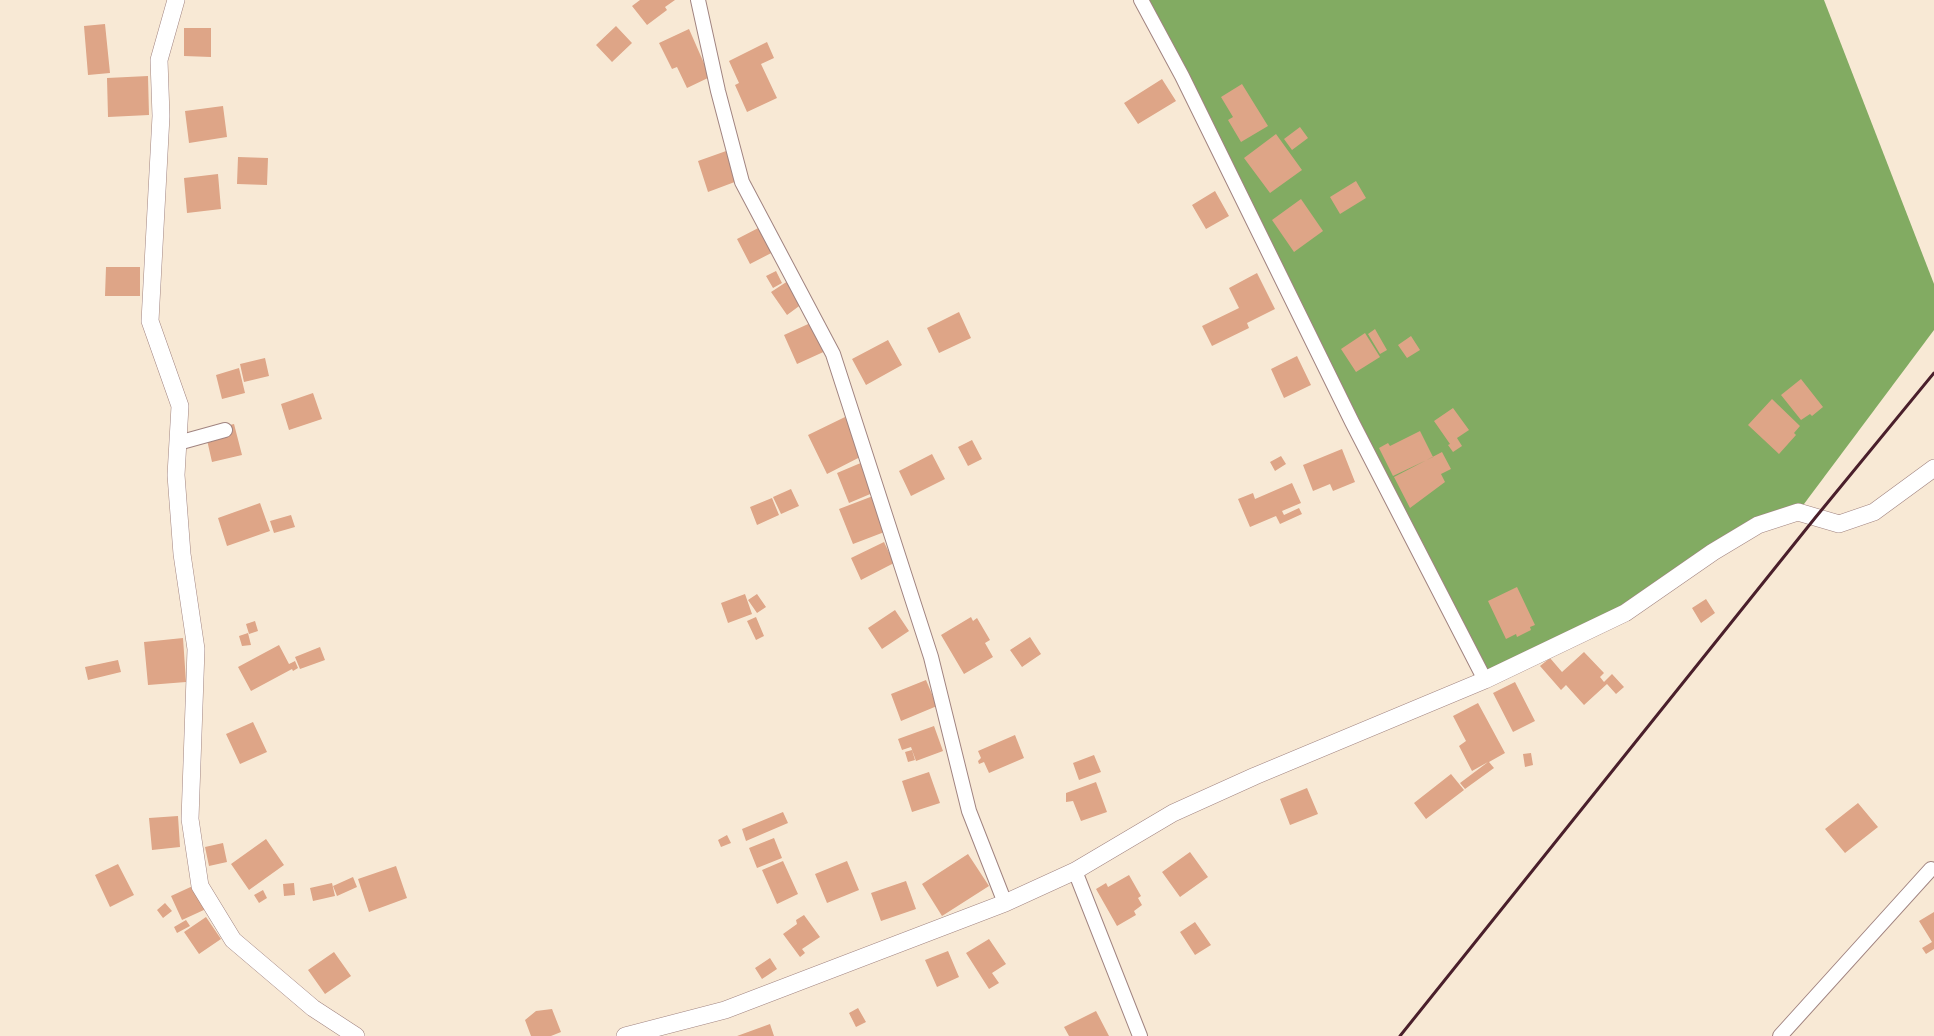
<!DOCTYPE html>
<html>
<head>
<meta charset="utf-8">
<style>
	body { margin:0 }
	canvas { display:block; background:#f8e9d5 }
</style>
</head>
<body>
<canvas width="1934" height="1036"></canvas>
<script>
const ctx = document.querySelector('canvas').getContext('2d');
ctx.lineJoin = 'round';
function paint(path, color) { ctx.fillStyle = color; ctx.fill(path, 'evenodd'); }
function stroke(path, color, width, dash) { ctx.strokeStyle = color; ctx.lineWidth = width; ctx.lineCap = dash ? 'butt' : 'round'; ctx.setLineDash(dash || []); ctx.stroke(path); }
const forest = new Path2D(`
	M1139 0H1824L1934 284V330L1798 512 1485 680Z`);
const building = new Path2D(`
	M640 0H675L665 7 667 10 647 25 632 6Z
	M105 24 110 73 88 75 84 26Z
	M616 26 632 43 612 62 596 45Z
	M184 28H211V57L184 56Z
	M689 29 710 77 687 88 677 67 672 69 659 43Z
	M767 42 774 58 761 64 777 98 747 112 735 85 739 83 729 61Z
	M148 76 149 115 108 117 107 78Z
	M1162 79 1176 101 1138 124 1124 103Z
	M1242 84 1268 126 1241 142 1228 120 1233 117 1221 97Z
	M223 106 227 137 189 143 185 111Z
	M1300 127 1308 138 1292 150 1284 139Z
	M1276 134 1302 170 1270 193 1244 158Z
	M729 150 740 180 708 192 698 161Z
	M238 157 268 158 267 185 237 184Z
	M218 174 221 209 187 213 184 178Z
	M1356 181 1366 198 1340 214 1330 197Z
	M1215 191 1229 216 1206 229 1192 205Z
	M1301 199 1323 231 1294 252 1272 220Z
	M766 224 779 249 750 264 737 239Z
	M106 267H140V296H105Z
	M776 271 782 283 773 288 766 276Z
	M1257 273 1275 309 1247 323 1249 328 1212 346 1202 326 1239 308 1229 288Z
	M791 279 806 301 787 315 771 292Z
	M959 312 971 338 939 353 927 328Z
	M817 320 830 349 797 364 784 335Z
	M1375 329 1387 350 1380 354 1368 334Z
	M1365 333 1380 357 1356 372 1341 349Z
	M1411 336 1420 350 1407 358 1398 345Z
	M888 340 902 365 866 385 852 359Z
	M1297 356 1311 385 1284 398 1271 369Z
	M265 358 269 376 244 382 240 364Z
	M239 368 245 393 222 399 216 375Z
	M1801 379 1823 407 1812 416 1810 414 1801 420 1781 395Z
	M313 393 322 419 289 430 281 404Z
	M1772 399 1800 426 1794 433 1796 435 1779 454 1748 425Z
	M1453 408 1469 430 1457 438 1462 446 1453 452 1448 445 1450 444 1434 421Z
	M845 417 864 455 827 474 808 435Z
	M234 424 242 455 212 462 205 431Z
	M1420 431 1433 457 1393 476 1379 448 1388 443 1390 446Z
	M972 440 982 459 968 466 958 447Z
	M1342 449 1355 482 1333 491 1330 484 1313 491 1303 465Z
	M1442 452 1451 469 1441 474 1445 482 1410 508 1394 477Z
	M932 454 945 479 911 496 899 471Z
	M1281 456 1286 464 1275 471 1270 462Z
	M863 462 875 492 849 503 837 473Z
	M1292 483 1301 503 1282 511 1284 515 1299 508 1302 514 1280 524 1276 516 1250 527 1238 499 1253 493 1255 499Z
	M791 489 799 506 781 514 773 497Z
	M873 496 887 531 853 544 839 509Z
	M772 498 779 515 757 525 750 507Z
	M260 503 270 531 227 546 218 518Z
	M291 515 295 527 274 533 270 521Z
	M884 542 894 563 861 580 851 558Z
	M1517 587 1535 625 1530 627 1531 630 1517 637 1516 634 1506 639 1488 601Z
	M745 594 752 614 728 623 721 603Z
	M757 594 766 607 757 613 748 600Z
	M1706 599 1715 613 1701 623 1692 608Z
	M895 610 909 631 882 649 868 628Z
	M756 617 764 636 756 640 747 621Z
	M971 617 973 621 977 618 990 640 985 643 993 657 964 674 941 635Z
	M255 621 258 631 249 634 246 624Z
	M248 633 251 645 242 646 239 636Z
	M1030 637 1041 654 1022 667 1010 650Z
	M183 638 186 682 148 685 144 642Z
	M279 645 289 664 295 661 298 668 293 671 292 669 251 691 238 667Z
	M320 647 325 660 300 669 295 657Z
	M1584 652 1604 673 1600 677 1604 682 1612 674 1624 687 1616 694 1607 684 1584 705 1566 685 1561 690 1540 666 1550 658 1562 672Z
	M118 660 121 672 88 680 85 667Z
	M926 680 937 706 901 721 891 694Z
	M1515 682 1535 721 1513 732 1493 693Z
	M1478 703 1505 753 1489 762 1494 768 1465 789 1460 783 1488 762 1472 771 1459 746 1466 741 1453 716Z
	M253 722 267 752 240 764 226 734Z
	M934 726 943 751 916 761 911 747 902 750 898 739Z
	M1015 735 1024 758 989 773 984 762 979 764 978 761 981 758 978 751Z
	M912 750 915 760 908 762 905 752Z
	M1531 753 1533 765 1525 767 1523 754Z
	M1094 755 1101 772 1079 780 1073 763Z
	M929 772 940 803 912 812 902 781Z
	M1451 774 1464 790 1426 819 1414 803Z
	M1096 782 1107 812 1081 821 1073 801 1066 802V793Z
	M1307 788 1318 814 1290 825 1280 799Z
	M1858 803 1878 827 1845 853 1825 829Z
	M783 812 788 823 746 841 742 829Z
	M178 816 180 847 152 850 149 818Z
	M727 835 731 843 721 847 718 840Z
	M774 838 782 858 757 868 749 848Z
	M266 839 284 865 249 890 231 864Z
	M223 843 227 862 209 866 205 847Z
	M1190 852 1208 877 1180 897 1162 872Z
	M968 854 989 886 942 916 922 884Z
	M783 861 798 894 777 904 762 870Z
	M847 861 859 890 827 903 815 874Z
	M118 864 134 895 110 907 95 875Z
	M396 866 407 898 369 912 358 879Z
	M1129 875 1141 896 1138 898 1142 905 1134 911 1136 915 1117 926 1096 889 1106 883 1108 887Z
	M353 877 357 887 337 896 333 886Z
	M906 881 916 909 881 921 871 893Z
	M294 883 295 895 284 896 283 884Z
	M332 883 335 896 313 901 310 888Z
	M195 885 206 909 182 920 171 896Z
	M263 890 267 898 259 903 254 895Z
	M165 903 172 911 163 918 157 910Z
	M1934 912V949L1926 954 1922 948 1932 942 1919 921Z
	M804 915 820 937 802 949 805 953 800 957 783 934 797 924 796 920Z
	M206 917 221 939 199 954 184 932Z
	M186 920 190 926 177 933 174 927Z
	M1195 922 1211 945 1195 955 1180 932Z
	M989 939 1006 964 992 973 999 983 989 989 966 953Z
	M948 951 959 977 937 987 925 960Z
	M334 952 351 976 325 994 308 970Z
	M770 958 777 969 762 979 755 968Z
	M858 1008 866 1022 856 1027 849 1013Z
	M552 1009 561 1032 551 1036H531L525 1020 536 1011Z
	M1096 1011 1109 1036H1069L1064 1027Z
	M770 1024 774 1036H737Z`);
const minor = new Path2D(`
	M698 0 718 91 742 182 833 354 931 657 969 811 1005 903
	M1141 0 1182 76 1352 422 1485 680
	M178 443 225 430
	M1075 871 1140 1036
	M1780 1036 1931 869`);
const tertiary = new Path2D(`
	M176 0 159 60 161 116 150 321 180 406 176 475 182 554 196 649 190 819 200 886 233 940 313 1008 356 1036
	M625 1036 725 1010 1005 903 1075 871 1173 813 1255 776 1485 680 1625 613 1713 552 1758 525 1798 512 1839 524 1874 512 1934 468`);
const rail = new Path2D(`
	M1400 1036 1815 518 1934 373`);
paint(forest, '#82ab62');
paint(building, '#dea587');
stroke(minor, '#a18480', 16);
stroke(tertiary, '#a18480', 18);
stroke(minor, '#fff', 14);
stroke(tertiary, '#fff', 17);
stroke(rail, '#4a1f2b', 3);
</script>
</body>
</html>
